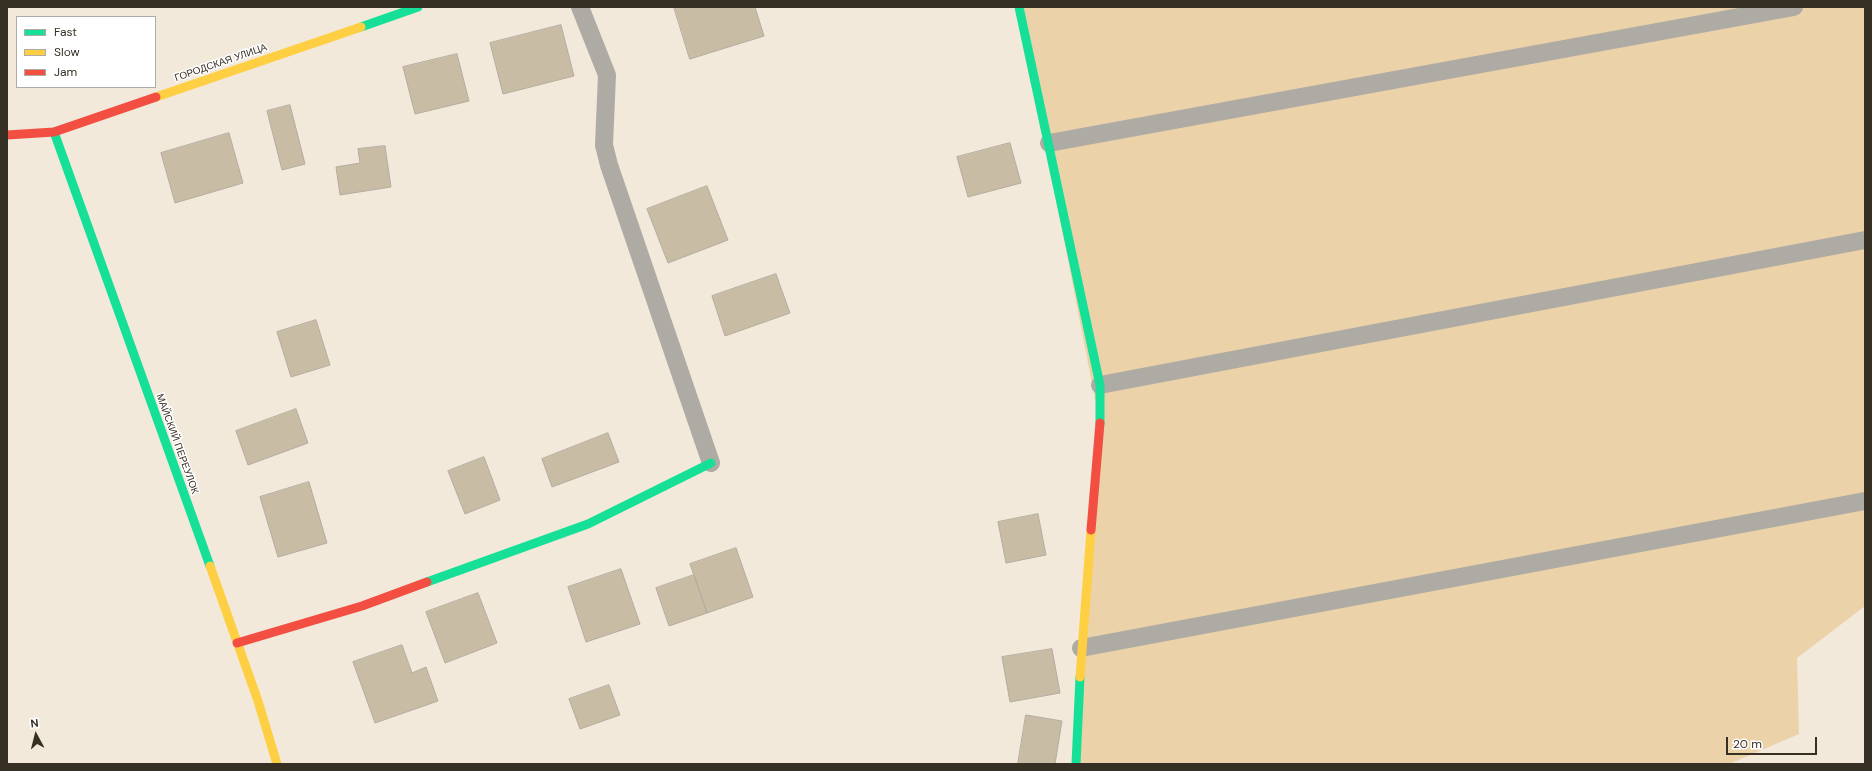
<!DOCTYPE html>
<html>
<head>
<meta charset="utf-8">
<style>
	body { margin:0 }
	#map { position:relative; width:1872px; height:771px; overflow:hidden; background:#f2e9da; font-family:"DM Sans",sans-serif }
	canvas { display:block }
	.frame { position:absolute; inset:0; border:8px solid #362f24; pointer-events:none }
	.legend { position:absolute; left:16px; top:16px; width:140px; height:72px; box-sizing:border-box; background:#fff; border:1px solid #afaca7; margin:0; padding:5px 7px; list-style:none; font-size:12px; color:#362f24 }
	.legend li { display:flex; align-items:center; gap:8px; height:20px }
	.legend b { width:20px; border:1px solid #afaca7 }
	.north { position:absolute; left:16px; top:715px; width:40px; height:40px; -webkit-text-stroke:3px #fff; paint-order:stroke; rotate:353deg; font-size:11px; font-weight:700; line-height:16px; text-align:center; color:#362f24 }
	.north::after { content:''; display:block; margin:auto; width:14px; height:18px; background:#362f24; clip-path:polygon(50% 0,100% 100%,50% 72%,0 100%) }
	.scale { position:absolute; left:1726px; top:737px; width:91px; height:18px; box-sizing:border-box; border:2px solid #362f24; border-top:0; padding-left:5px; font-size:12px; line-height:14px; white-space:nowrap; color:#362f24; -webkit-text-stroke:3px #fff; paint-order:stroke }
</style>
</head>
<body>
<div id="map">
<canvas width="1872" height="771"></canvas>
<div class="frame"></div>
<ul class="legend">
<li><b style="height:5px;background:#16e098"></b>Fast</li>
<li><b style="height:5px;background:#ffcf43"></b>Slow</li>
<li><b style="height:5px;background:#f24e42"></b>Jam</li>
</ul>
<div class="north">N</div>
<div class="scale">20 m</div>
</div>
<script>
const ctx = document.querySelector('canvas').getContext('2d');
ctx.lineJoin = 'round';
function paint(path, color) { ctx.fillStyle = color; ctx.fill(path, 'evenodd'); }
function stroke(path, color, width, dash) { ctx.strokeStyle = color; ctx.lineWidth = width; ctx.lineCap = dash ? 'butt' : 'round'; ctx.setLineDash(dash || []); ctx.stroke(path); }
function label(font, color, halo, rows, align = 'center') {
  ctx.font = font + ' "DM Sans",sans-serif'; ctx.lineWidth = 3; ctx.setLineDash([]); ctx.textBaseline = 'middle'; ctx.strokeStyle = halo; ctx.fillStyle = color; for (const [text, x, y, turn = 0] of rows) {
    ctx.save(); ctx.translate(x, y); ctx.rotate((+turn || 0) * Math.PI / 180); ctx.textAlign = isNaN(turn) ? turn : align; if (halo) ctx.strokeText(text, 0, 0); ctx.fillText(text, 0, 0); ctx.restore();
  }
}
const green = new Path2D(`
	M1019 7H1865V606L1797 658 1799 734 1729 764H1076L1100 425Z`);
const building = new Path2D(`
	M674 7H755L764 36 690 59Z
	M561 25 574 76 503 94 490 43Z
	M457 54 469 101 415 114 403 67Z
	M290 105 305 164 282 170 267 111Z
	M229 133 243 183 175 203 161 153Z
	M1010 143 1021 183 968 197 957 157Z
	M385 146 391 187 340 195 336 167 360 163 358 149Z
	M707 186 728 240 668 263 647 209Z
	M776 274 790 313 725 336 712 296Z
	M316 320 330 365 291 377 277 332Z
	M296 409 308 443 248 465 236 431Z
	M608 433 619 462 552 487 542 459Z
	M484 457 500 500 465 514 448 471Z
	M309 482 327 543 278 557 260 497Z
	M1038 514 1046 555 1006 563 998 522Z
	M736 548 753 597 707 613 690 564Z
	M621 569 640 624 586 642 568 587Z
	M694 575 707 613 669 626 656 588Z
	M478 593 497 643 445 663 426 612Z
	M402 645 412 673 426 667 438 701 375 723 353 662Z
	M1052 649 1060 693 1010 702 1002 657Z
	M609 685 620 715 580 729 569 699Z
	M1026 715 1062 721 1055 764H1018Z`);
const lane = new Path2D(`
	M580 7 607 75 604 145 609 165 711 463
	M1049 143 1794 7
	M1100 385 1865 240
	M1081 648 1865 501`);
const fast = new Path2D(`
	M1019 7 1100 385V423
	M361 27 418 7
	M54 132 210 566
	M427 582 588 524 711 463
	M1076 764 1080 677`);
const slow = new Path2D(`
	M156 97 361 27
	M210 566 258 701 277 764
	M1080 677 1091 530`);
const jam = new Path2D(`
	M7 135 54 132 156 97
	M1091 530 1100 423
	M237 643 362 606 427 582`);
const streetNames = [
	["ГОРОДСКАЯ УЛИЦА",221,63,-19],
	["МАЙСКИЙ ПЕРЕУЛОК",177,444,70]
];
paint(green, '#ebd2a8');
paint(building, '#c9bca5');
stroke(building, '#b4aca1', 1);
stroke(lane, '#aeaaa4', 18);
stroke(fast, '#16e098', 9);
stroke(slow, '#ffcf43', 9);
stroke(jam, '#f24e42', 9);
label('10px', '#362f24', '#fff', streetNames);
</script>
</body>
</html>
